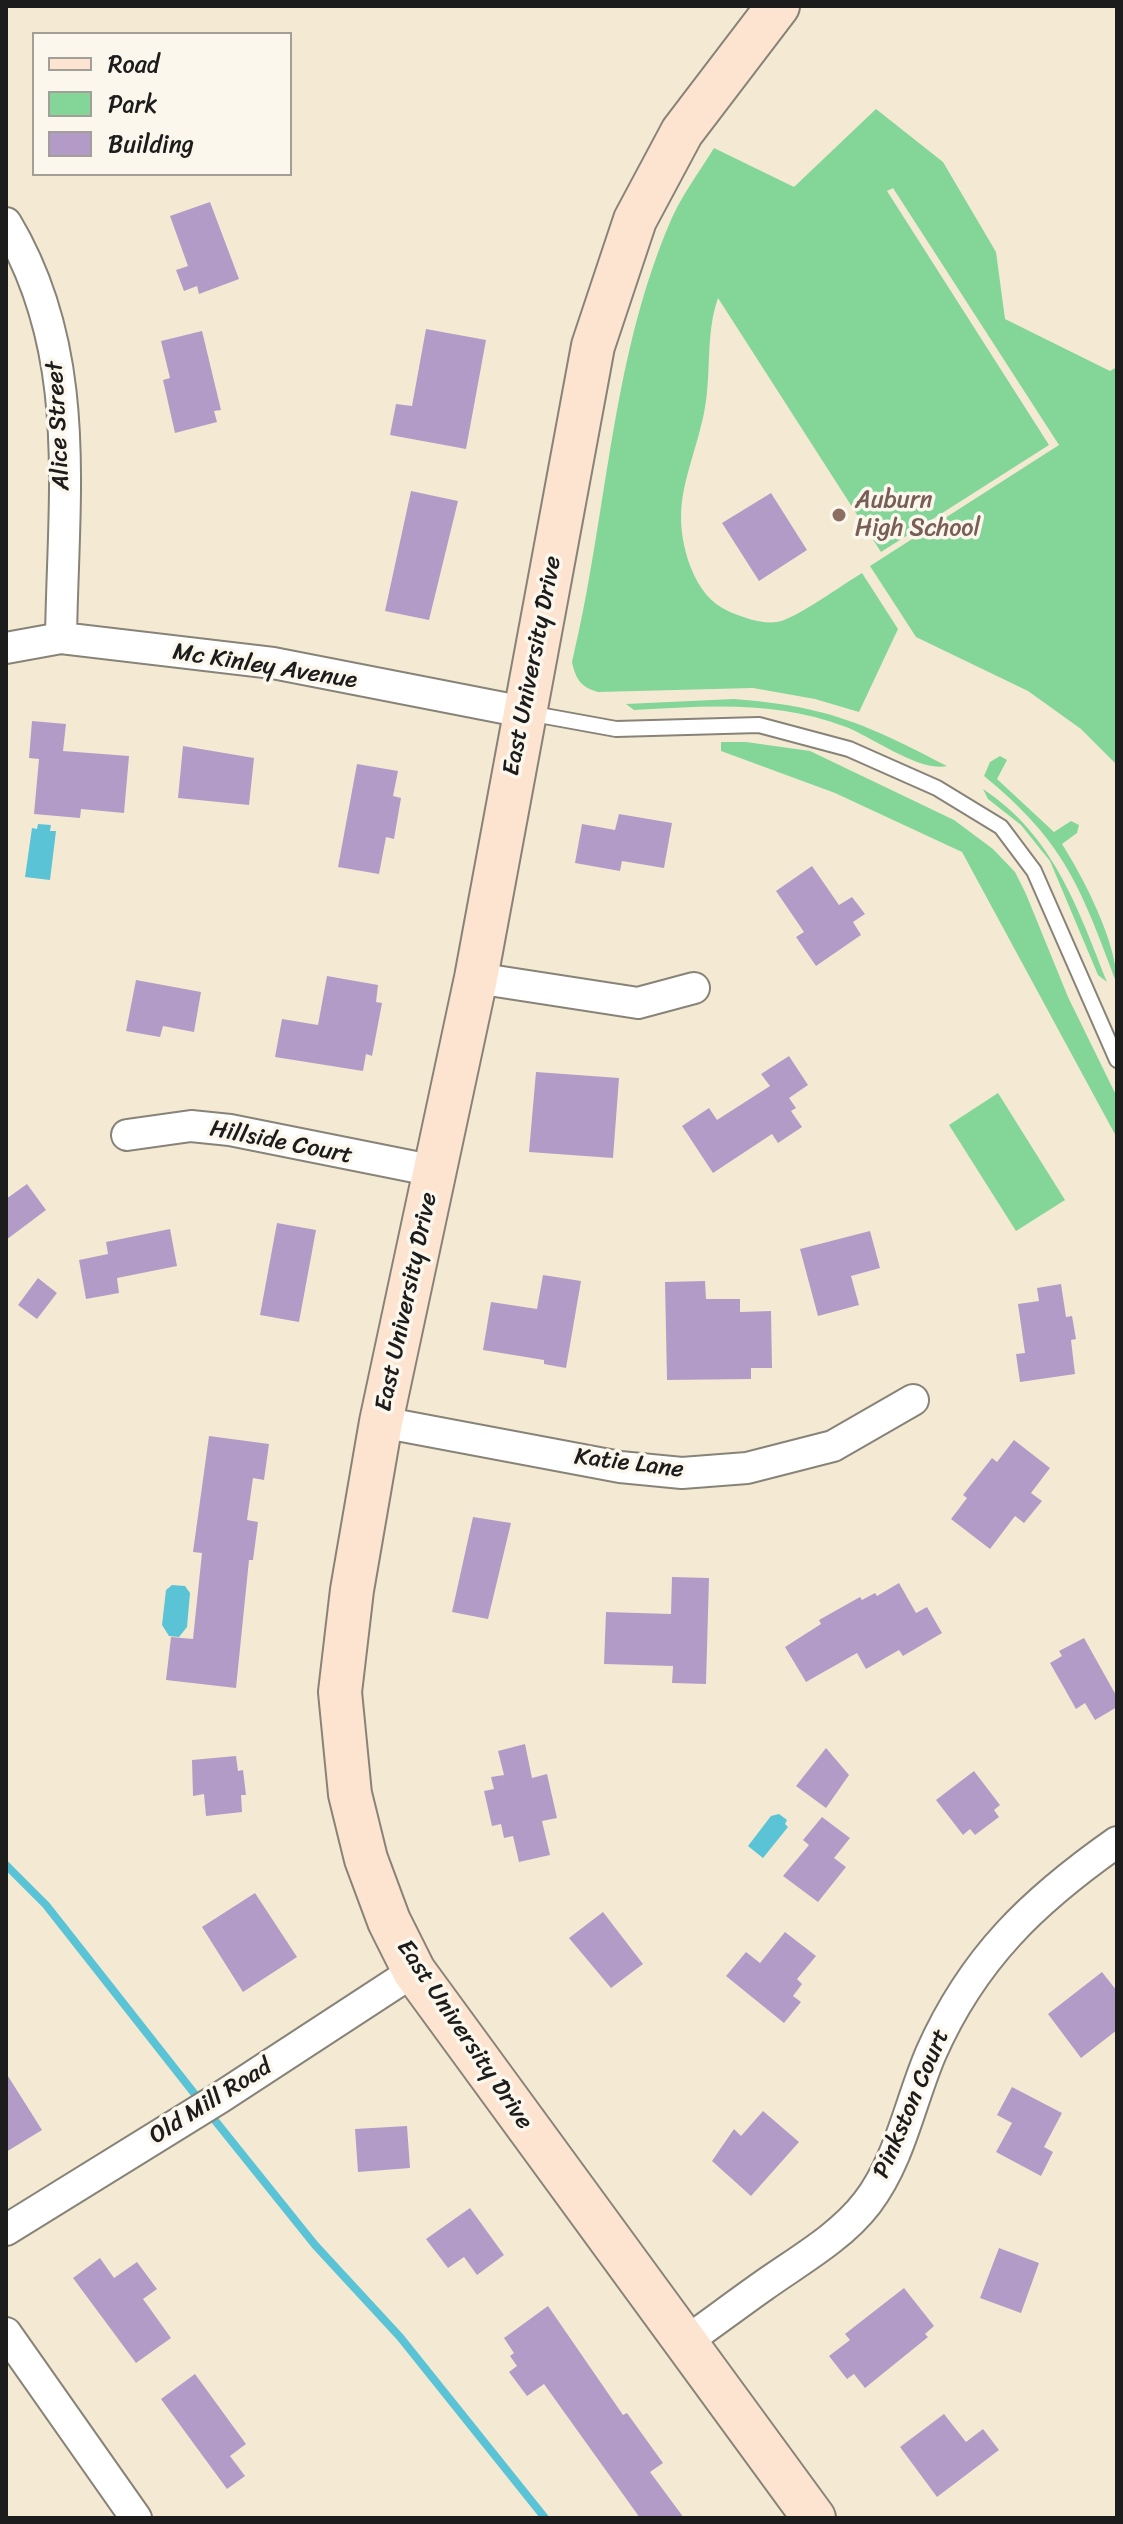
<!DOCTYPE html>
<html>
<head>
<meta charset="utf-8">
<style>
	body { margin:0 }
	#map { position:relative; width:1123px; height:2524px; overflow:hidden; background:#f4ead3; font-family:Sriracha,sans-serif }
	canvas { display:block }
	.frame { position:absolute; inset:0; border:8px solid #1c1c1c; pointer-events:none }
	.legend { position:absolute; left:32px; top:32px; width:260px; height:144px; box-sizing:border-box; background:#fbf7ec; border:2px solid #a29f99; margin:0; padding:10px 14px; list-style:none; font-size:24px; color:#1c1c1c }
	.legend li { display:flex; align-items:center; gap:16px; height:40px }
	.legend b { width:40px; border:2px solid #a29f99 }
</style>
</head>
<body>
<div id="map">
<canvas width="1123" height="2524"></canvas>
<div class="frame"></div>
<ul class="legend">
<li><b style="height:10px;background:#fde4d0"></b>Road</li>
<li><b style="height:22px;background:#83d698"></b>Park</li>
<li><b style="height:22px;background:#b29cc7"></b>Building</li>
</ul>
</div>
<script>
const ctx = document.querySelector('canvas').getContext('2d');
ctx.lineJoin = 'round';
function paint(path, color) { ctx.fillStyle = color; ctx.fill(path, 'evenodd'); }
function stroke(path, color, width, dash) { ctx.strokeStyle = color; ctx.lineWidth = width; ctx.lineCap = dash ? 'butt' : 'round'; ctx.setLineDash(dash || []); ctx.stroke(path); }
function label(font, color, halo, rows, align = 'center') {
  ctx.font = font + ' Sriracha,sans-serif'; ctx.lineWidth = 7; ctx.setLineDash([]); ctx.textBaseline = 'middle'; ctx.strokeStyle = halo; ctx.fillStyle = color; for (const [text, x, y, turn = 0] of rows) {
    ctx.save(); ctx.translate(x, y); ctx.rotate((+turn || 0) * Math.PI / 180); ctx.textAlign = isNaN(turn) ? turn : align; if (halo) ctx.strokeText(text, 0, 0); ctx.fillText(text, 0, 0); ctx.restore();
  }
}
const green = new Path2D(`
	M876 109 943 162 996 252 1005 319 1110 371 1117 367V765L1081 729 1028 691 916 637 870 566 1059 445 893 188 887 191 1049 445 881 552 718 298C705 335 712 375 704 413 691 474 668 505 691 568 699 588 710 603 730 612 745 618 761 624 777 622 794 620 845 583 862 573L898 629 859 712 815 699 753 688 598 692C581 687 576 680 572 662 607 518 610 366 668 227 679 199 698 174 714 148L794 187Z
	M734 699C827 706 866 724 947 766 919 772 874 738 846 727 776 700 707 706 634 710L626 704Z
	M721 742H746L810 751 954 820 993 849 1015 872 1026 894 1068 997 1117 1097V1138L962 852 835 793 721 751Z
	M1000 756 1007 760 997 779 1054 832 1071 821 1079 825 1077 833 1062 844C1084 879 1117 942 1117 984 1081 889 1066 843 984 776L990 762Z
	M983 789C1053 835 1078 908 1107 982L1098 975 1050 861 1021 825 988 799Z
	M998 1093 1065 1200 1016 1231 949 1125Z`);
const water = new Path2D(`
	M38 824 51 825 50 831H56L50 880 25 877 32 828 37 829Z
	M172 1585 185 1586 190 1593 187 1627 179 1637 169 1636 162 1625 166 1590Z
	M779 1814 787 1820 785 1824 788 1827 763 1858 748 1846 771 1816Z`);
const stream = new Path2D(`
	M6 1865 46 1905 201 2102
	M209 2113 315 2245 400 2337 545 2518`);
const building = new Path2D(`
	M210 202 239 279 199 294 197 286 184 291 176 270 188 266 170 216Z
	M426 329 486 340 466 449 390 435 396 404 412 406Z
	M202 331 221 410 214 411 217 422 175 433 163 380 170 378 161 341Z
	M411 491 458 501 429 620 385 611Z
	M771 493 807 550 759 581 722 523Z
	M32 721 66 724 63 751 129 756 124 813 81 809 80 818 34 814 39 759 29 758Z
	M183 746 254 758 249 805 178 798Z
	M357 764 398 771 393 796 401 798 394 839 386 837 379 874 338 867Z
	M619 814 672 823 664 868 622 861 620 871 575 863 582 824 615 830Z
	M812 866 839 905 852 897 865 914 853 922 861 935 816 966 796 937 804 932 776 891Z
	M327 976 378 985 376 1002 382 1003 372 1056 366 1054 363 1071 275 1057 282 1019 318 1025Z
	M136 980 201 992 194 1032 163 1026 160 1037 126 1031Z
	M789 1056 808 1085 789 1098 796 1108 791 1111 802 1127 778 1143 772 1134 713 1173 682 1126 709 1108 717 1120 770 1086 761 1074Z
	M536 1072 619 1078 613 1158 529 1152Z
	M27 1184 46 1210 6 1240V1199Z
	M277 1223 316 1230 299 1322 260 1315Z
	M170 1229 177 1266 117 1278 119 1293 86 1299 79 1260 108 1254 106 1242Z
	M870 1231 880 1268 851 1276 859 1305 818 1316 800 1249Z
	M543 1275 581 1281 566 1368 544 1364V1360L483 1350 491 1302 537 1309Z
	M38 1278 57 1293 37 1319 18 1305Z
	M705 1281 706 1299H740V1312L771 1311 772 1368H751V1379L667 1380 665 1282Z
	M1061 1284 1066 1317 1072 1316 1076 1339 1071 1340 1075 1374 1020 1382 1016 1354 1025 1353 1018 1304 1039 1301 1037 1288Z
	M209 1436 269 1444 264 1480 253 1478 247 1520 258 1522 253 1560H249L236 1688 166 1680 171 1637 193 1639 202 1553 193 1552Z
	M1014 1440 1050 1468 1031 1493 1042 1501 1024 1523 1015 1516 990 1549 951 1519 967 1498 963 1495 992 1458 997 1462Z
	M473 1517 511 1523 488 1619 452 1612Z
	M672 1577 709 1578 706 1684 672 1683 673 1666 604 1664 606 1612 671 1614Z
	M899 1583 916 1613 927 1607 942 1633 903 1656 899 1650 866 1669 857 1653 806 1682 785 1647 821 1624 819 1620 860 1597 862 1600 875 1593 877 1596Z
	M1084 1638 1117 1697V1707L1095 1720 1085 1703 1076 1709 1050 1663 1062 1656 1059 1651Z
	M525 1744 532 1778 547 1774 557 1818 542 1821 550 1855 519 1862 513 1836 504 1838 501 1824 492 1826 484 1791 494 1789 491 1777 504 1775 498 1751Z
	M826 1748 849 1775 826 1808 796 1786Z
	M236 1756 238 1771 243 1770 246 1795H241L242 1812 206 1816 204 1794 193 1796 192 1760Z
	M974 1771 1000 1805 994 1810 999 1817 975 1835 970 1829 963 1835 936 1800Z
	M822 1817 850 1838 834 1858 846 1867 818 1902 783 1876 809 1845 803 1840Z
	M255 1893 297 1957 243 1992 202 1927Z
	M603 1912 643 1964 611 1988 569 1938Z
	M785 1932 816 1956 797 1979 802 1984 793 1996 801 2002 784 2023 726 1976 746 1952 760 1963Z
	M1102 1972 1117 1991V2030L1081 2058 1048 2014Z
	M6 2073 42 2130 6 2152Z
	M1012 2087 1062 2113 1044 2147 1053 2152 1041 2176 996 2152 1012 2123 997 2115Z
	M763 2111 799 2142 751 2196 712 2161 734 2129 741 2136Z
	M407 2126 410 2168 358 2172 355 2129Z
	M470 2208 504 2255 477 2275 464 2257 448 2268 426 2239Z
	M999 2248 1039 2263 1021 2313 980 2298Z
	M100 2258 114 2278 137 2262 157 2289 143 2299 171 2338 136 2363 73 2278Z
	M904 2288 934 2326 925 2334 928 2337 865 2388 854 2374 847 2379 829 2356 850 2340 845 2334Z
	M548 2306 623 2415 627 2413 663 2463 650 2472 684 2518H640L544 2384 527 2396 509 2372 517 2366 510 2356 514 2353 504 2338Z
	M195 2374 246 2444 230 2456 245 2476 227 2489 161 2399Z
	M944 2414 966 2442 983 2429 999 2450 937 2497 900 2447Z`);
const lane = new Path2D(`
	M528 713 616 729 759 725 849 749 937 788 1001 827 1034 871 1117 1060`);
const street = new Path2D(`
	M6 223C84 353 63 495 61 638
	M6 648 61 638 273 663 524 712
	M476 978 638 1003 694 988
	M127 1135 191 1126 230 1130 435 1171
	M381 1422 620 1467 682 1473 747 1468 833 1446 913 1400
	M6 2230 221 2097 414 1971
	M6 2333 136 2518
	M684 2343C711 2324 736 2305 763 2286 798 2261 840 2238 867 2203 900 2160 910 2102 931 2053 973 1958 1033 1901 1117 1842`);
const secondary = new Path2D(`
	M778 6 682 132 635 220 593 346 476 978 381 1422 352 1590 340 1692 350 1794 366 1859 389 1921 414 1971 814 2518`);
const markers = [
	[839,515,8,"#8d6e63"]
];
const streetNames = [
	["Alice Street",59,426,-93],
	["East University Drive",533,666,-79],
	["Mc Kinley Avenue",265,667,9],
	["Hillside Court",281,1143,11],
	["East University Drive",407,1302,-78],
	["Katie Lane",629,1464,7],
	["East University Drive",464,2035,56],
	["Old Mill Road",211,2102,-32],
	["Pinkston Court",912,2104,-67]
];
const educationNames = [
	["Auburn",855,501],
	["High School",855,529]
];
paint(green, '#83d698');
paint(water, '#5ac3d6');
stroke(stream, '#5ac3d6', 8);
paint(building, '#b29cc7');
stroke(lane, '#888378', 18);
stroke(street, '#888378', 34);
stroke(secondary, '#888378', 46);
stroke(lane, '#fff', 14);
stroke(street, '#fff', 30);
stroke(secondary, '#fde4d0', 42);
for (const [x, y, r, color] of markers) { const dot = new Path2D(); dot.arc(x, y, r, 0, 2 * Math.PI); ctx.fillStyle = color; ctx.fill(dot); stroke(dot, '#fbf7ec', 3); }
label('24px', '#1c1c1c', '#fbf7ec', streetNames);
label('24px', '#785e54', '#fbf7ec', educationNames, 'left');
</script>
</body>
</html>
